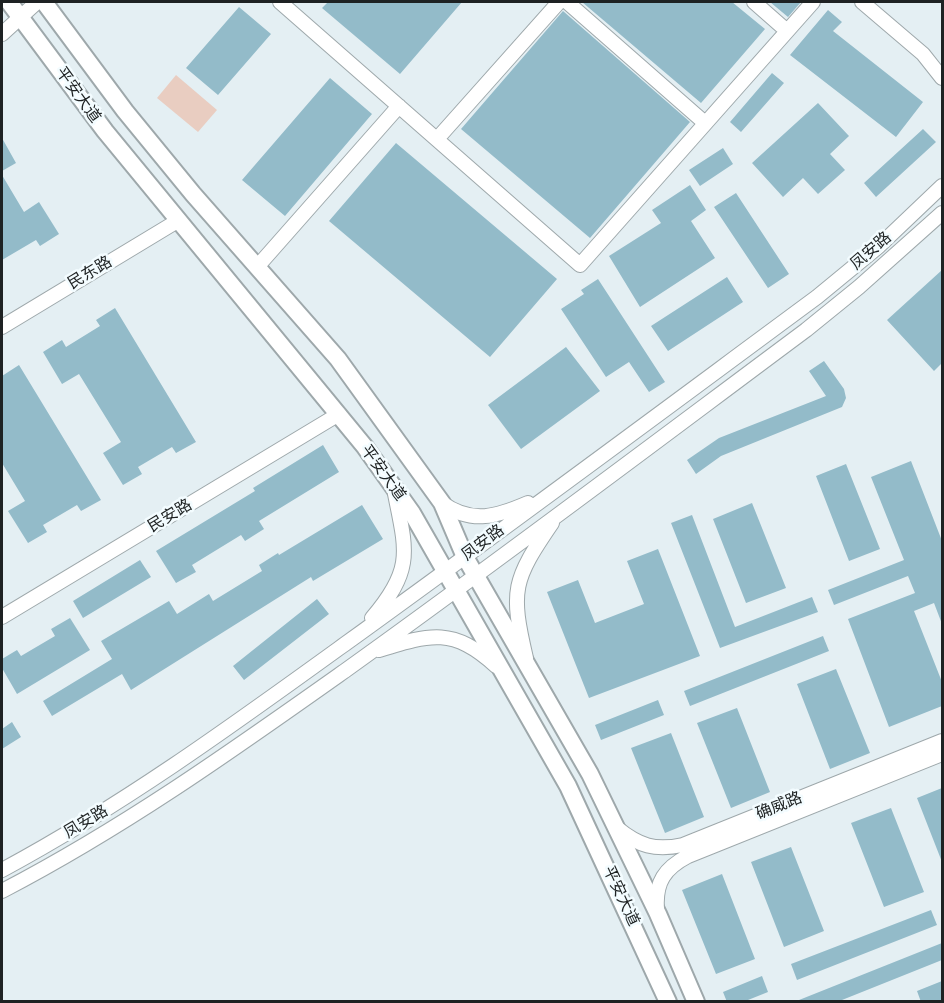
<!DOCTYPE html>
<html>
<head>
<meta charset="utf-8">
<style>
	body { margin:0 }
	#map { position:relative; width:944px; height:1003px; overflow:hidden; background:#e4eff3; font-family:Lora,serif }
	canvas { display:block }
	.frame { position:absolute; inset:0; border:3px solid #1e2223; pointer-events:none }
</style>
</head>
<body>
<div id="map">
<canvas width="944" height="1003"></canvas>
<div class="frame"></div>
</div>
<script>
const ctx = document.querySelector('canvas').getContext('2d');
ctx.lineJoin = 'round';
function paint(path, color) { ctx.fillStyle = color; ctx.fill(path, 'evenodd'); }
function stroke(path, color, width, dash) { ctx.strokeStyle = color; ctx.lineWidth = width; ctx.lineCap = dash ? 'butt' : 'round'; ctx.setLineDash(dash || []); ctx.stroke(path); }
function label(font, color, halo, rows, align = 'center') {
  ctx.font = font + ' Lora,"Noto Sans SC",serif'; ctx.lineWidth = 5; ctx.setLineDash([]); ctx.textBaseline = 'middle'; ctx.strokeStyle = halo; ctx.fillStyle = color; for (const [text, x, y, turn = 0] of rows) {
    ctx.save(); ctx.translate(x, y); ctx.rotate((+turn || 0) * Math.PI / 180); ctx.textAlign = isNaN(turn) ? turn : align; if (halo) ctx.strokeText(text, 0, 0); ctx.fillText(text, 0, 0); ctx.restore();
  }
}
const green = new Path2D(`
	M176 75 217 110 198 132 157 98Z`);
const building = new Path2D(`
	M328 2H462L400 74 322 8Z
	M582 2H732L765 29 701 103Z
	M770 2H801L788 17Z
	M239 7 271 34 218 95 186 68Z
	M828 10 842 22 833 31 923 102 896 137 790 55Z
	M563 11 690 122 590 238 461 129Z
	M772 73 784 83 741 132 730 122Z
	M330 78 372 114 285 216 242 180Z
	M818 103 849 136 830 154 845 170 818 194 803 178 783 197 752 163Z
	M923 129 936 142 876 197 864 183Z
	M2 138 16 163 2 171Z
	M396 143 557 279 490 357 329 221Z
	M723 148 733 164 700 186 689 170Z
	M2 175 24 212 39 202 59 234 40 246 36 240 2 260Z
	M690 185 706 210 691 221 715 258 640 307 609 256 661 223 652 210Z
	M736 193 789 274 768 288 714 207Z
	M942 270V363L934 371 887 320Z
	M727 277 743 302 668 351 651 326Z
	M598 279 665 382 649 392 629 362 606 377 561 309 584 294 581 290Z
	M115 308 196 442 176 453 172 447 138 467 142 474 123 485 103 453 121 442 79 374 62 384 43 352 62 340 66 347 100 326 96 320Z
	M566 347 600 391 521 449 488 405Z
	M824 361 844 389 846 398 842 407 721 456 696 474 687 460 719 438 826 396 809 371Z
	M19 365 101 500 81 511 77 505 43 525 47 532 28 543 8 511 25 501 2 463V376Z
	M323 445 339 472 259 521 264 529 245 541 241 535 192 565 196 572 176 583 156 551 255 491 253 488Z
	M911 461 942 541V624L934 603 914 611 942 682V706L889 727 848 619 915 593 908 576 834 605 828 590 904 560 871 477Z
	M846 464 880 549 849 561 816 476Z
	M752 503 786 588 746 603 713 519Z
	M362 505 383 539 313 581 311 577 131 690 122 674 52 716 43 701 112 659 101 641 169 601 177 614 209 594 213 601 262 571 259 565 278 553 279 555Z
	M692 515 735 627 812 597 818 612 720 648 671 523Z
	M658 549 700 656 589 698 547 592 578 580 595 623 644 604 627 561Z
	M140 560 151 577 83 618 73 601Z
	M317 599 329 614 244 680 233 666Z
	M70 618 90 650 17 694 2 668V659L17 650 21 656 55 636 51 629Z
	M823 636 829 651 690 706 684 691Z
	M836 669 870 753 830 769 797 684Z
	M658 700 664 715 601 740 595 725Z
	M737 708 770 792 731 808 697 723Z
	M12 722 21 737 2 749V729Z
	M671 733 704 817 665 833 631 748Z
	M942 788V862L917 798Z
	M891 808 924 892 884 907 851 823Z
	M791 847 824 931 784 947 751 862Z
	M722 874 755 959 716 974 682 890Z
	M931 910 937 925 797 980 791 964Z
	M942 943V960L837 1002H794Z
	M762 976 768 992 743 1002H727L723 992Z
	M942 981V1002H921L917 991Z`);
const minor = new Path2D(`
	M280 2 580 265 813 2
	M567 2 705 123
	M754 2 787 31
	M862 2 923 54 942 78
	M2 34 37 2
	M437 139 559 2
	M257 267 399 106
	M2 327 179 220
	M442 503C472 525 498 516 528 503
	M2 617 339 414
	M372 618C415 568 406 550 394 489
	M379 650C431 634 453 627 496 666
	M526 658C510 590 513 580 552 523
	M617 828C639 846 655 851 683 845L942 741
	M2 870C123 805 233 725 345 644 503 530 660 413 817 297L879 246 942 186
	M2 891C125 827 233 750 346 670 501 559 653 444 806 330L859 287 942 213
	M657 909C655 882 665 868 688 856L942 754`);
const major = new Path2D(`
	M9 2 105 131 365 447 412 513 568 786 668 1002
	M44 2 125 111 193 194 338 359 442 503 465 557 590 774 658 914 696 1002`);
const streetNames = [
	["平安大道",78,95,54],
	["凤安路",871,251,-41],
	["民东路",90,273,-31],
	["平安大道",383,473,54],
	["民安路",170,516,-31],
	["凤安路",483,543,-37],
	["确威路",779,806,-22],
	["凤安路",86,822,-31],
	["平安大道",621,896,65]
];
paint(green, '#e9cdc1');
paint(building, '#93bbc9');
stroke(minor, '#9ea8ab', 16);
stroke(major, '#9ea8ab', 20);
stroke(minor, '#fff', 14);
stroke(major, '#fff', 16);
label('16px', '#1e2223', '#f3fcff', streetNames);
</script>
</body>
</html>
